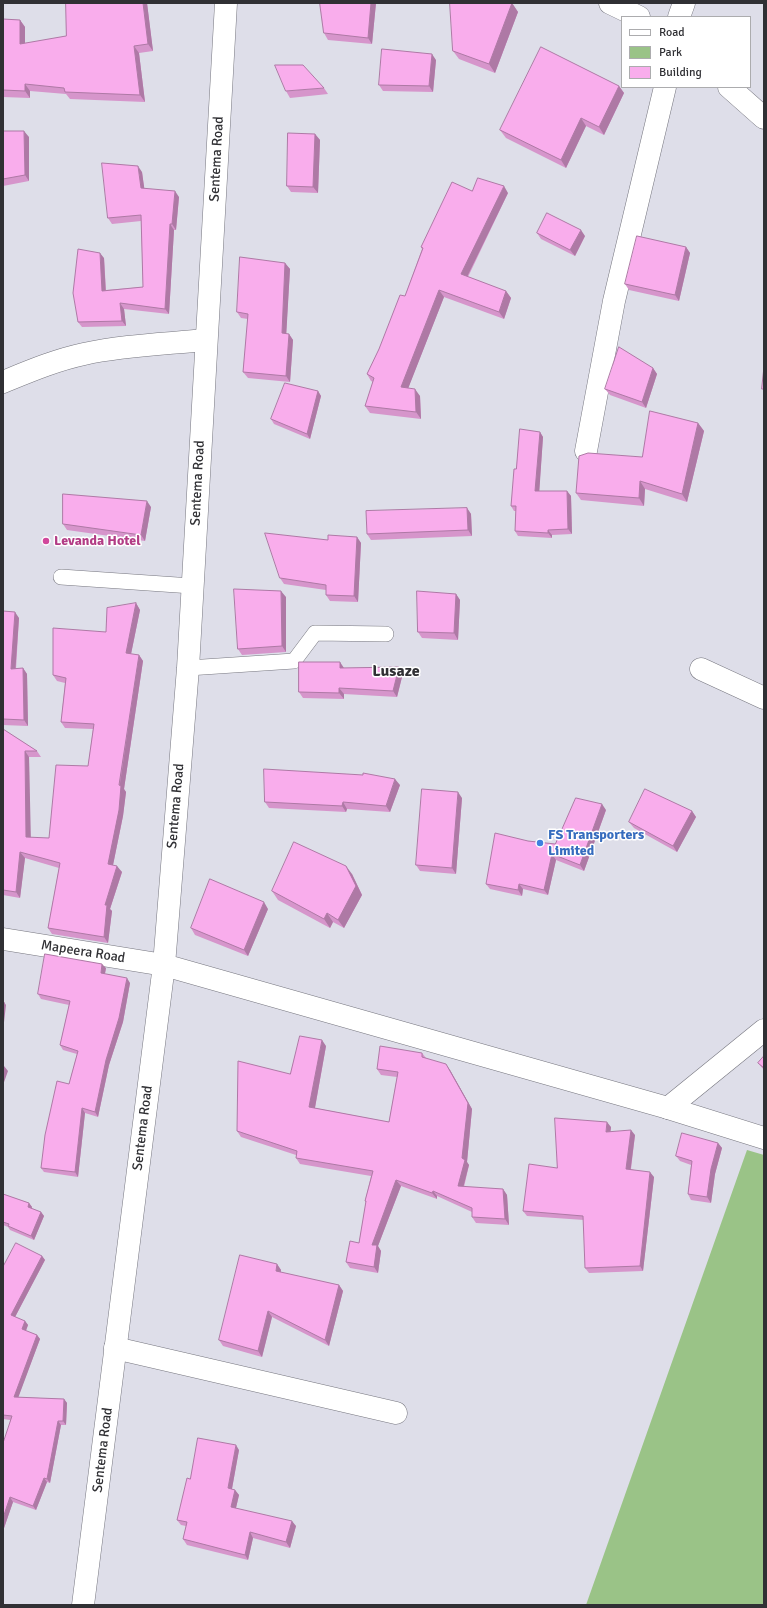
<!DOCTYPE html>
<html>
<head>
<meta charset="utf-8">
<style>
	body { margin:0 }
	#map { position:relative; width:767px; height:1608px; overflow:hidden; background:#dedee9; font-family:Signika,sans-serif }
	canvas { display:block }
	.frame { position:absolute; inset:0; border:4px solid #303034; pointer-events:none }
	.legend { position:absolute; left:621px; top:16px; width:130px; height:72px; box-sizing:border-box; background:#fff; border:1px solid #acacae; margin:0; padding:5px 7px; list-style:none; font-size:12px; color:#303034 }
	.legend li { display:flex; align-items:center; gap:8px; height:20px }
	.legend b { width:20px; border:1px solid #acacae }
</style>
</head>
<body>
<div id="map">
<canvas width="767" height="1608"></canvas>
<div class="frame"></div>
<ul class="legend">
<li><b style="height:5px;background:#fff"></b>Road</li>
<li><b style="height:11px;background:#9ac387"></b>Park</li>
<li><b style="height:11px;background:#f9adec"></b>Building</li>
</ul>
</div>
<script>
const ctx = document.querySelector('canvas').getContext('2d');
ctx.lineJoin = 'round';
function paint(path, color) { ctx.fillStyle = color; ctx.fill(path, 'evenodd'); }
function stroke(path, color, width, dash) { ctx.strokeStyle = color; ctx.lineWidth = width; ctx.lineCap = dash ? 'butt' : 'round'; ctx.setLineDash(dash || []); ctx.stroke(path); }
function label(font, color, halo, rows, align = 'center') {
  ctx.font = font + ' Signika,sans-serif'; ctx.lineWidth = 3; ctx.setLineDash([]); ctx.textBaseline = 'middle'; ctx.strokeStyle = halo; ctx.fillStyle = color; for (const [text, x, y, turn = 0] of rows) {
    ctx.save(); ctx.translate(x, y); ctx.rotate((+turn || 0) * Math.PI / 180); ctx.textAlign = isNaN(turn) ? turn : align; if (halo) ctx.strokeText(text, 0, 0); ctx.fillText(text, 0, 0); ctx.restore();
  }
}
const green = new Path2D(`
	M747 1150 764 1155V1605H586Z`);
const lane = new Path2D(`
	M61 577 192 586
	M188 668 294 661 315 633 386 634`);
const street = new Path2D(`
	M610 3 639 17
	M679 17 684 3
	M729 87 764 118
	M3 382C30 371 56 360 84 354 124 345 166 344 206 340
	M586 451 614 301 665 87
	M701 669 764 698
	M3 939 164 965
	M668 1108 764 1030
	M115 1348 396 1413`);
const secondary = new Path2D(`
	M164 965 668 1108 764 1138
	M83 1605 164 965 188 668 226 3`);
const wall = new Path2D(`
	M66 3H147L153 51 139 53 145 102 70 99 66 94 30 91V98L3 97V19L20 20 25 27V44L66 36Z
	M320 3H376L372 44 328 40 324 33Z
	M512 3 518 12 495 73 459 59 453 51Z
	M436 60 433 92 383 91 379 85Z
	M619 86 624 93 604 135 586 126 566 168 506 138 500 130Z
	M324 88 328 94 290 98 286 91Z
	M3 131 29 137V181L3 186Z
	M315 134 320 140 318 193 291 192 287 186Z
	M142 172 144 188 179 197 176 230H174L169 314 124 309 126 326 82 327 78 322 104 258 106 290 143 287 141 221 112 224 108 218Z
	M472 191 508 193 468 277 506 291 511 298 504 319 444 297 408 388 420 396 421 419 370 413 365 406 373 382 371 381 367 374 405 296 422 249 421 247Z
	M537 233 585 236 575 256 541 239Z
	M686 247 690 253 679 301 629 290 625 284Z
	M285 263 290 269 286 334H289L293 340 290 382 248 378 243 372 248 319 241 318 237 312Z
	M653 368 657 374 646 408 610 395 605 389Z
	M318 391 321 396 310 439 274 424 271 419Z
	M698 423 704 431 687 502 645 489 644 506 581 500 576 493 642 457Z
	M540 432 543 437 539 491H567L571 496 572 534 552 535V538L518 536 515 531 516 511H514L511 506 516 469Z
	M151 507 145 541 67 530 63 524Z
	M467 508 471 514 472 536 371 540 367 534Z
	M357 537 361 543 358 602 330 601 326 595V590L284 584 280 578 328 540Z
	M456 594 460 600 458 640 422 638 418 632Z
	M286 597V652L242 655 238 649Z
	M136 603 140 610 131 654 139 655 143 661 124 789 126 792 123 816 113 865 122 872 110 909 112 911 108 943 52 934 48 928 59 868 25 858 20 898 3 895V729L37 751 41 757H29L30 838H49L88 766 93 729 65 728 61 722 65 683 57 681 53 675 106 632Z
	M3 611 19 618 16 669 23 668 27 674 28 726 3 725Z
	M343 668 403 673 397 697 344 694V699L303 698 299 692Z
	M400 785 390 812 347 809 346 812 269 808 265 802Z
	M462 798 456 874 420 871 416 865Z
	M606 810 584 871 556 860 548 895 523 889 522 896 490 889 486 884 528 841 555 844Z
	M692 811 696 817 677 852 634 828 629 822Z
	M352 874 362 895 344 928 333 922 330 928 278 900 272 891Z
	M268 909 248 956 195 935 191 928Z
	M106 968 105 974 130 983 123 1022 109 1065 98 1117 85 1113 78 1177 44 1172 41 1168 69 1084 77 1054 63 1050 60 1045 69 1005 41 999 38 994Z
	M326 1046 315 1108 389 1122 397 1077 381 1075 377 1069 422 1053 426 1058 450 1070 472 1109 467 1162 469 1165 464 1187 503 1189 507 1195 509 1225 476 1223 472 1217V1212L437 1196V1199L401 1186 378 1246 381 1251 378 1273 350 1268 346 1262 359 1243 366 1202 365 1201 371 1176 300 1164 296 1158V1155L241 1137 237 1131 290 1074Z
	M764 1056V1070L758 1063Z
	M611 1127 610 1132 635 1135 631 1169 654 1177 643 1271 589 1273 585 1268 584 1220 527 1216 523 1211 557 1168Z
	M718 1143 722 1148 715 1174 711 1203 691 1200 688 1194 691 1165 680 1161 676 1156Z
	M3 1194 29 1203 32 1207 31 1208 41 1212 44 1216 34 1240 10 1230 8 1227 3 1225Z
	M42 1256 45 1260 15 1317 25 1321 28 1325 26 1331 37 1335 40 1339 18 1397 64 1399 67 1403 66 1425H61L50 1483 47 1482 36 1510 13 1502 3 1531 10 1420 3 1419V1267Z
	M277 1264 281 1270V1273L339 1285 343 1291 329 1346 272 1317 262 1357 223 1346 219 1340Z
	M239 1450 232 1489 235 1490 239 1495 236 1508 296 1526 290 1548 253 1538 248 1560 187 1545 183 1539 186 1526 181 1525 177 1520 190 1479Z`);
const shadedWall = new Path2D(`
	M143 3H147L153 51 148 44Z
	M371 3H376L372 44 368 38Z
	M512 3 518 12 495 73 489 64Z
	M20 20 25 27V52L20 44Z
	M134 46 139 53 145 102 140 95Z
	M432 54 436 60 433 92 429 86Z
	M25 84 30 91V98L25 91Z
	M619 86 624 93 604 135 599 127Z
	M581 118 586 126 566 168 561 160Z
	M24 131 29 137V181L25 175Z
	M315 134 320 140 318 193 313 187Z
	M138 166 142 172 145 193 141 188Z
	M504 186 508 193 465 281 461 274Z
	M175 191 179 197 176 230 172 224Z
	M170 224 174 230 169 314 165 309Z
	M581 230 585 236 575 256 570 250Z
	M686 247 690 253 679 301 675 295Z
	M100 253 104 258 106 297 102 291Z
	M285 263 290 269 286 339 282 333Z
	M439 290 444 297 406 394 401 387Z
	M506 291 511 298 504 319 499 312Z
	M120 303 124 309 126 326 122 321Z
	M289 334 293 340 290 382 286 376Z
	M653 368 657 374 646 408 642 402Z
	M415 389 420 396 421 419 416 412Z
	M318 391 321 396 310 439 307 434Z
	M698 423 704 431 687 502 682 494Z
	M540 432 543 437 539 496 535 491Z
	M640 481 645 489 644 506 639 498Z
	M567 491 571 496 572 534 568 529Z
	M147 501 151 507 145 541 141 535Z
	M467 508 471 514 472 536 468 530Z
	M548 530 552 535V538L548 533Z
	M357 537 361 543 358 602 354 596Z
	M281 591 286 597V652L282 646Z
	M456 594 460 600 458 640 454 633Z
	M136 603 140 610 130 659 126 653Z
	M15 612 19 618 15 675 11 669Z
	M139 655 143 661 124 789 126 792 123 816 112 870 108 864Z
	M340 662 344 668H340Z
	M399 667 403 673 397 697 393 691Z
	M23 668 27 674 28 726 24 720Z
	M339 688 344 694V699L339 693Z
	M25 751 29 757 31 843 26 837Z
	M395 779 400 785 390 812 386 806Z
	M458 792 462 798 456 874 452 868Z
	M343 802 347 809 346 812 342 806Z
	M602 804 606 810 584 871 580 865Z
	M692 811 696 817 677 852 673 846Z
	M20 852 25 858 20 898 16 892Z
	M552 854 556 860 548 895 544 890Z
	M117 866 122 872 110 909 112 911 108 943 104 937 105 905Z
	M346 866 352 874 362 895 344 928 338 920Z
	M519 884 523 889 522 896 518 890Z
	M264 902 268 909 248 956 244 950Z
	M327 913 333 922 330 928 324 919Z
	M102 964 106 968 104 978 101 973Z
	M127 978 130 983 123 1022 109 1065 98 1117 95 1112 106 1060Z
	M4 1002 6 1005 3 1031V1012Z
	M322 1040 326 1046 314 1113 309 1107Z
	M446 1064 450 1070 472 1109 467 1162 469 1165 462 1192 458 1186Z
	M4 1066 8 1071 3 1085V1071Z
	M82 1108 85 1113 78 1177 75 1172Z
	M607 1122 611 1127 610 1137 606 1132Z
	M631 1130 635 1135 630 1174 626 1169Z
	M718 1143 722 1148 715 1174 711 1203 707 1197 711 1169Z
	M650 1172 654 1177 643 1271 640 1266Z
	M396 1180 401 1186 378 1246 381 1251 378 1273 374 1267 372 1245Z
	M503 1189 507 1195 509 1225 505 1219Z
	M433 1191 437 1196V1199L432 1193Z
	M29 1203 32 1207 31 1211 28 1207Z
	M41 1212 44 1216 34 1240 31 1236Z
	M42 1256 45 1260 14 1319 11 1315Z
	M277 1264 281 1270 280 1277 276 1271Z
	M339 1285 343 1291 329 1346 325 1340Z
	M268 1311 272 1317 262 1357 258 1351Z
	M25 1321 28 1325 25 1333 22 1329Z
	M37 1335 40 1339 17 1401 14 1397Z
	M64 1399 67 1403 66 1425 63 1421Z
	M58 1421 61 1425 50 1483 47 1479Z
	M236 1445 239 1450 231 1494 228 1488Z
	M44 1478 47 1482 36 1510 33 1506Z
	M235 1490 239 1495 235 1512 231 1507Z
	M10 1497 13 1502 3 1531V1518Z
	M292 1521 296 1526 290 1548 286 1542Z
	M250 1532 253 1538 248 1560 245 1555Z`);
const building = new Path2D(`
	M66 3H143L148 44 134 46 140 95 65 92 64 88 25 84V91L3 90V19L20 20V44L66 36Z
	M320 3H371L368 38 324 33Z
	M450 3H512L489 64 453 51Z
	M541 47 619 86 599 127 581 118 561 160 500 130Z
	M382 49 432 54 429 86 379 85Z
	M275 65H303L324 88 286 91Z
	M3 131H24L25 175 3 179Z
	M288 133 315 134 313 187 287 186Z
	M102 163 138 166 141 188 175 191 172 224H170L165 309 120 303 122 321 78 322 73 293 78 249 100 253 102 291 143 287 141 215 108 218Z
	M478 178 504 186 461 274 506 291 499 312 439 290 401 387 415 389 416 412 365 406 374 378 367 374 379 349 400 295 405 296 423 248 421 247 452 182 472 191Z
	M547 213 581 230 570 250 537 233Z
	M637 236 686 247 675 295 625 284Z
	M240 257 285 263 282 333 289 334 286 376 243 372 248 314 237 312Z
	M619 347 653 368 642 402 605 389Z
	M764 367V389H762Z
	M285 383 318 391 307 434 271 419Z
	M650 411 698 423 682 494 640 481 639 498 576 493 579 456 588 453 642 457Z
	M520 429 540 432 535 491H567L568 529 548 530V533L515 531 516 506H511L514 469H516Z
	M63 494 147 501 141 535 63 524Z
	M467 508 468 530 367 534 366 511Z
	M265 533 328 540V535L357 537 354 596 326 595V585L280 578Z
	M234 589 281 591 282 646 238 649Z
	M417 591 456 594 454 633 418 632Z
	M136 603 126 653 139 655 119 785 121 786 119 810 108 864 117 866 105 905H107L104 937 48 928 60 863 20 852 16 892 3 890V729L37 751H25L26 837 49 838 56 765 88 766 94 724 61 722 66 678 53 675V628L106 632 107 608Z
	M3 611 15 612 11 669 23 668 24 720 3 719Z
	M299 662H340V668L399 667 393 691 339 688V693L299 692Z
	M264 769 363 775V773L395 779 386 806 343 802 342 806 265 802Z
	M422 789 458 792 452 868 416 865Z
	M645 789 692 811 673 846 629 822Z
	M576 798 602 804 580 865 552 854 544 890 519 884 518 890 486 884 495 833 528 841 555 844Z
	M294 842 346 866 356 886 338 920 327 913 324 919 272 891Z
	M210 879 264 902 244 950 191 928Z
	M45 954 102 964 101 973 127 978 119 1018 106 1060 95 1112 82 1108 75 1172 41 1168 45 1135 57 1081 69 1084 78 1051 60 1045 70 1001 38 994Z
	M3 1002H4L3 1012Z
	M300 1036 322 1040 309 1107 389 1122 398 1072 377 1069 380 1046 422 1053V1057L446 1064 468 1103 462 1158 465 1160 458 1186 503 1189 505 1219 472 1217V1208L433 1191 432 1193 396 1180 372 1245H377L374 1267 346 1262 350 1241 359 1243 366 1201H365L373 1171 296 1158 297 1151 237 1131 238 1061 290 1074Z
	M764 1056V1068L758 1063Z
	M555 1118 607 1122 606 1132 631 1130 626 1169 650 1172 640 1266 585 1268 583 1216 523 1211 529 1164 557 1168Z
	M682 1133 718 1143 711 1169 707 1197 688 1194 692 1161 676 1156Z
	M3 1194 29 1203 28 1207 41 1212 31 1236 8 1226 9 1224 3 1222Z
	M16 1243 42 1256 11 1315 25 1321 22 1329 37 1335 14 1397 64 1399 63 1421H58L47 1479 44 1478 33 1506 10 1497 3 1518V1443L12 1416 3 1415V1267Z
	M240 1255 277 1264 276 1271 339 1285 325 1340 268 1311 258 1351 219 1340Z
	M198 1438 236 1445 228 1488 235 1490 231 1507 292 1521 286 1542 250 1532 245 1555 183 1539 187 1522 177 1520 187 1478 190 1479Z`);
const markers = [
	[46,541,4,"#d1479c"],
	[540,843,4,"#3f7fe0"]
];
const streetNames = [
	["Sentema Road",217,159,-87],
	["Sentema Road",198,483,-87],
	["Sentema Road",176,806,-85],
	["Mapeera Road",83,952,9],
	["Sentema Road",143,1128,-83],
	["Sentema Road",103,1450,-83]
];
const hotelNames = [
	["Levanda Hotel",54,541]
];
const shopNames = [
	["FS Transporters",548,835],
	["Limited",548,851]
];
const quarterNames = [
	["Lusaze",396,672]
];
paint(green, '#9ac387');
stroke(lane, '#76767f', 16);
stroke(street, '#76767f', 23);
stroke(secondary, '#76767f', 23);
stroke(lane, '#fff', 15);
stroke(street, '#fff', 22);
stroke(secondary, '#fff', 22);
paint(wall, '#d695cb');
paint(shadedWall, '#ae79a5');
paint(building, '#f9adec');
stroke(building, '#ae79a5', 1);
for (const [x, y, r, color] of markers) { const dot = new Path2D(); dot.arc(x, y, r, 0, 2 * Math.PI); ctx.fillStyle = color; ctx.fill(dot); stroke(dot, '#fff', 1.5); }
label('14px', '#303034', '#fff', streetNames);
label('bold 14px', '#b23c85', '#fff', hotelNames, 'left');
label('bold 14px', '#366cbe', '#fff', shopNames, 'left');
label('bold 16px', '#303034', '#fff', quarterNames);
</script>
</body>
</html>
